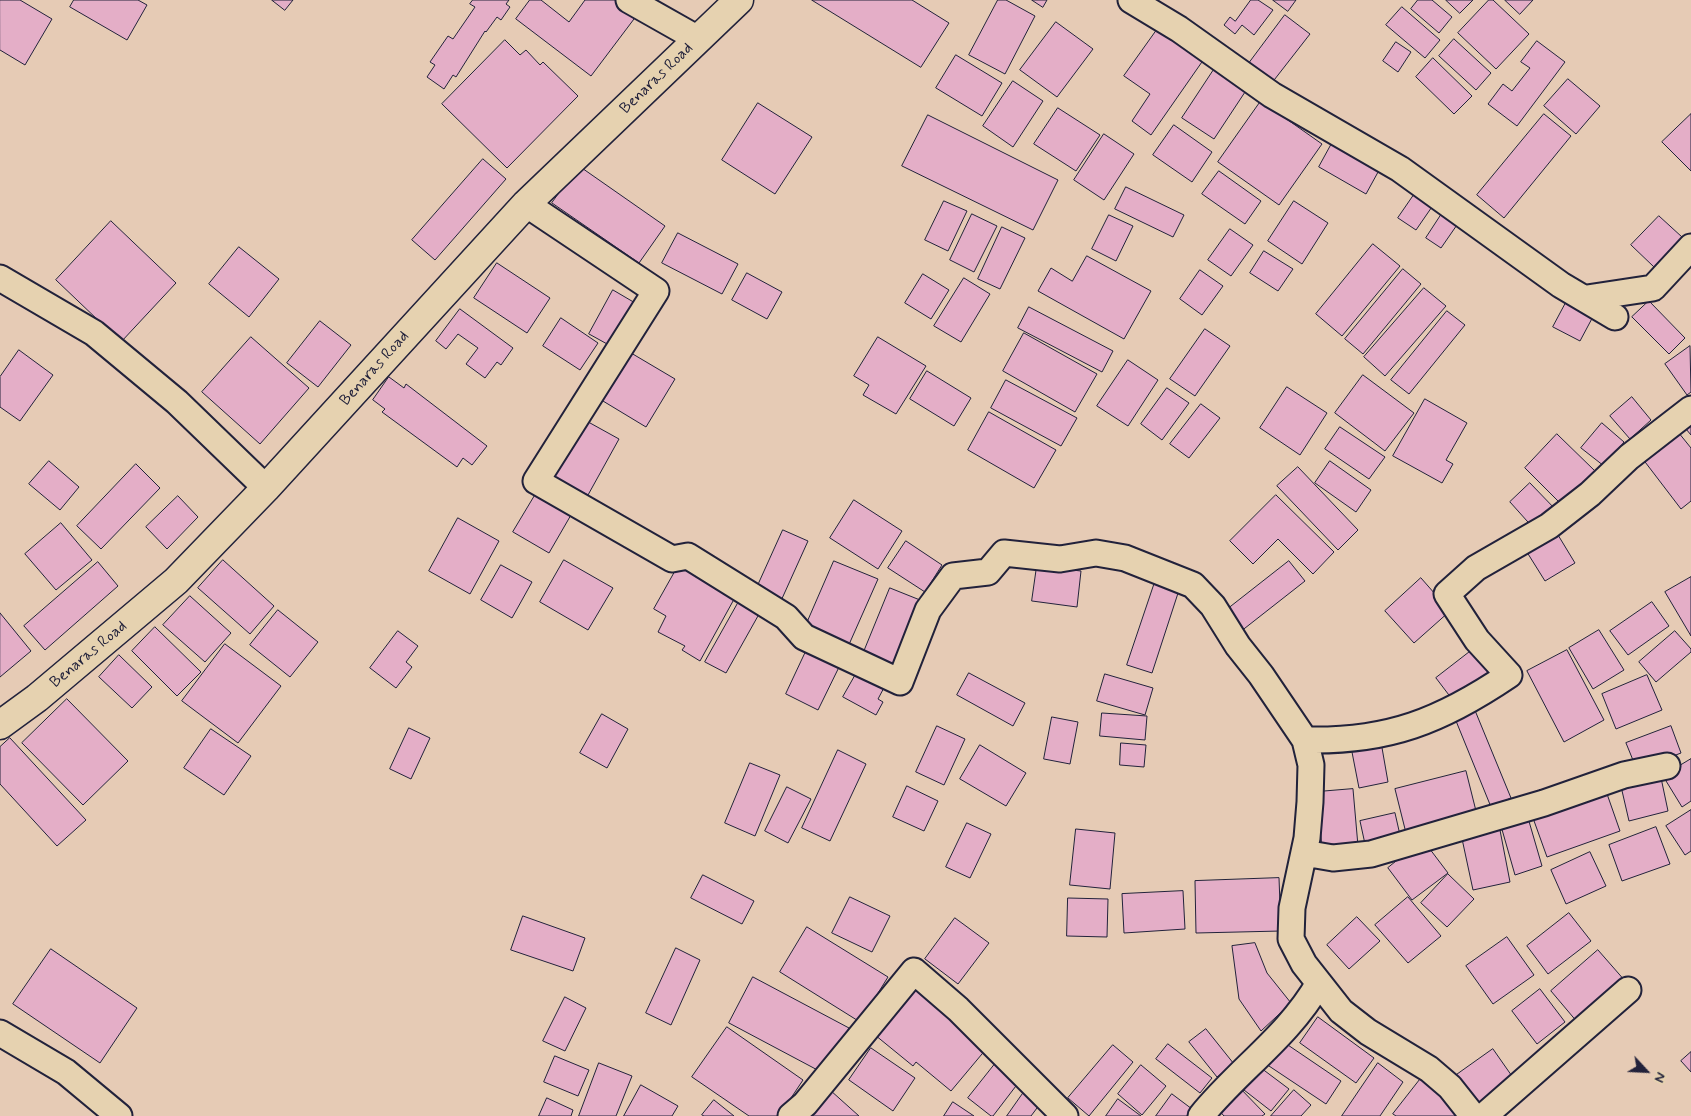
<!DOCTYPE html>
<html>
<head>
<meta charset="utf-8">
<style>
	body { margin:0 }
	#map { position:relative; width:1691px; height:1116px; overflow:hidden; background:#e6cbb5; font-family:Mynerve,sans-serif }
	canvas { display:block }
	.north { position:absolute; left:1621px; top:1046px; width:50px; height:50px; -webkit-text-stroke:4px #e6d2b0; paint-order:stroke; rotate:115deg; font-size:14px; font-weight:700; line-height:20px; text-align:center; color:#22223b }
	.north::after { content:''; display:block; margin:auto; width:18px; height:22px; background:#22223b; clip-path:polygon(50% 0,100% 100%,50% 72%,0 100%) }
</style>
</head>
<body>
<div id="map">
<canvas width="1691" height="1116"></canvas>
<div class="north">N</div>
</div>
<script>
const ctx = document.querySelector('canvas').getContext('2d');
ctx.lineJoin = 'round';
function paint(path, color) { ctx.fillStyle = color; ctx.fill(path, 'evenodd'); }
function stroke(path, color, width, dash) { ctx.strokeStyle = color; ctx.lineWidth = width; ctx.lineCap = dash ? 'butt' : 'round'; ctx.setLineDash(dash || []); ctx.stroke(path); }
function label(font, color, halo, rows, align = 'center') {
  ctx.font = font + ' Mynerve,sans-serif'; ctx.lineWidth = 4.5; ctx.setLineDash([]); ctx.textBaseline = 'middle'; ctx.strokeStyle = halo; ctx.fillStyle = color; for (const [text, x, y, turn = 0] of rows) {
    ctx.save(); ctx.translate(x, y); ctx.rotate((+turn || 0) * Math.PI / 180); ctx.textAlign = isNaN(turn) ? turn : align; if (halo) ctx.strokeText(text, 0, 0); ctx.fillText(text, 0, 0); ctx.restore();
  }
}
const building = new Path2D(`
	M0 0H20L52 19 25 65 0 50Z
	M74 0H138L147 5 127 40 70 7Z
	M272 0H293L285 10Z
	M473 0H509L506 4 510 7 501 20 497 17 486 32 485 31 456 77 453 75 444 89 427 77 435 65 430 62 448 36 453 39 475 7 470 4Z
	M530 0H541L569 22 585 0H617L637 15 591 76 516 19Z
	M812 0H912L949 23 921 67Z
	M998 0H1006L1035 16 1005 74 969 55Z
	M1032 0H1047L1043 7Z
	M1251 0H1258L1273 10 1254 35 1242 25 1235 34 1224 25 1230 17 1235 21Z
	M1273 0H1296L1288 11Z
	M1418 0H1432L1452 17 1439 33 1411 9Z
	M1446 0H1473L1460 13Z
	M1489 0H1493L1529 34 1496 69 1458 33Z
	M1505 0H1533L1520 14Z
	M1402 7 1440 40 1425 58 1386 25Z
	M1285 15 1310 34 1271 84 1247 66Z
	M1056 22 1093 49 1057 97 1020 70Z
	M1159 27 1204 59 1151 135 1132 121 1150 94 1124 76Z
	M1454 39 1491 73 1476 90 1439 56Z
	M505 40 520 55 526 50 540 65 543 62 578 96 507 168 442 104Z
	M1537 41 1565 62 1517 126 1488 104 1503 84 1512 91 1530 68 1521 62Z
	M1396 42 1411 52 1398 72 1383 61Z
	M956 55 1002 83 982 116 936 88Z
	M1433 58 1472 96 1454 114 1416 77Z
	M1215 68 1247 89 1214 139 1182 118Z
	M1568 79 1600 106 1576 134 1544 106Z
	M1013 81 1043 101 1013 147 983 126Z
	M1261 101 1322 144 1279 205 1218 162Z
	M758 103 812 137 775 194 722 160Z
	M1058 108 1100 135 1076 171 1034 144Z
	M1544 114 1571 136 1504 218 1477 195Z
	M1691 114V171L1662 142Z
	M928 115 1058 180 1033 230 902 166Z
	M1174 125 1212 152 1192 182 1153 155Z
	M1104 134 1134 154 1104 200 1074 180Z
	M1336 136 1383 163 1366 194 1319 167Z
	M483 159 506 179 435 260 412 240Z
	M579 166 665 226 639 263 552 203Z
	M1219 171 1261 201 1245 224 1202 194Z
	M1126 187 1184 215 1173 237 1115 209Z
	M1418 189 1436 201 1416 230 1398 218Z
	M944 201 967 211 948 251 925 240Z
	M1294 201 1328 223 1302 264 1268 241Z
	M1443 212 1459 222 1441 248 1426 238Z
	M972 214 997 226 974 272 950 260Z
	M1109 215 1133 226 1116 261 1092 249Z
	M1659 216 1682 237 1654 267 1631 245Z
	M111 221 176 283 121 342 56 280Z
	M1002 227 1025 238 1000 289 978 279Z
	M1230 229 1253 245 1231 276 1208 260Z
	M678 233 738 264 722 294 662 263Z
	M1373 244 1400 266 1342 336 1316 314Z
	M239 247 279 279 249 317 209 284Z
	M1264 251 1293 269 1278 291 1250 273Z
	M1087 256 1151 291 1124 339 1038 291 1051 268 1072 281Z
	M497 263 550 298 527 333 474 298Z
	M1403 269 1421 284 1363 354 1345 339Z
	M1200 270 1223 286 1202 315 1180 299Z
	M747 273 782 292 767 319 732 300Z
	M923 274 949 290 931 319 905 303Z
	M964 278 990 294 961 342 934 326Z
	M1424 288 1446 306 1385 376 1364 357Z
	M613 290 642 307 618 350 589 334Z
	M1569 297 1596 311 1580 341 1553 327Z
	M1649 301 1685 338 1669 354 1632 317Z
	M1029 307 1113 351 1102 372 1018 328Z
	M460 309 513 348 501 365 497 362 485 378 466 364 478 348 458 334 446 349 436 341Z
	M1447 311 1465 325 1409 394 1391 380Z
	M561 318 598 343 580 370 543 346Z
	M320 321 351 345 318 387 287 363Z
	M1205 329 1230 346 1195 396 1170 379Z
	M1024 333 1097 374 1075 412 1003 371Z
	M251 337 309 388 260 444 202 392Z
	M878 337 926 366 896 414 863 395 869 385 854 376Z
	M1690 346 1691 392 1687 395 1665 364Z
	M19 350 53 375 20 421 0 407V377Z
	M626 350 675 379 646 427 598 398Z
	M1128 360 1158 380 1128 426 1097 406Z
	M927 371 971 398 954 426 910 399Z
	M1363 375 1414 413 1385 451 1335 413Z
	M389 377 404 388 406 384 487 446 472 465 463 458 457 467 382 412 385 409 373 400Z
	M1006 380 1077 418 1061 446 991 408Z
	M1287 387 1327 413 1300 455 1260 428Z
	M1167 388 1189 403 1162 440 1141 424Z
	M1632 397 1651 420 1630 439 1610 416Z
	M1425 399 1467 423 1446 460 1453 464 1442 483 1393 456Z
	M1201 404 1220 418 1189 458 1170 444Z
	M989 412 1056 450 1034 488 968 450Z
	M1691 414V435L1681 423Z
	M581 418 619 439 588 495 580 491 575 499 545 483Z
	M1602 423 1624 442 1604 466 1581 448Z
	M1340 427 1385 457 1369 479 1325 449Z
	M1674 427 1691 448V501L1681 509 1639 454Z
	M1557 434 1595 471 1562 505 1525 468Z
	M49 461 79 487 60 510 29 484Z
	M1330 461 1371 490 1356 512 1315 483Z
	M136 464 160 488 101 549 77 526Z
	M1298 467 1358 530 1338 550 1277 486Z
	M1530 483 1557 511 1536 531 1510 502Z
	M540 487 575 508 549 553 513 532Z
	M1276 495 1334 552 1313 574 1278 539 1253 564 1230 541Z
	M178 496 198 517 167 549 146 527Z
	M854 500 902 531 878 569 830 538Z
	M458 518 499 541 470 594 429 571Z
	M61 523 92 560 56 590 25 554Z
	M783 530 808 541 780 603 755 592Z
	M1555 530 1575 563 1545 581 1525 549Z
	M906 541 942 565 925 592 888 568Z
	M223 560 274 606 250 634 198 588Z
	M564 560 613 588 588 630 540 602Z
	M681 561 738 592 700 661 682 650 685 646 658 632 666 616 654 609Z
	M834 561 878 579 847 649 804 630Z
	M1289 561 1305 581 1240 632 1224 612Z
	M98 562 118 586 45 650 24 626Z
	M501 565 532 582 512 618 481 600Z
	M1037 566 1081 571 1077 607 1032 601Z
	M1691 577V636L1665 592Z
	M1421 578 1450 611 1414 643 1385 611Z
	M1156 579 1180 587 1152 673 1127 665Z
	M890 588 925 602 897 673 861 659Z
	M190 596 231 633 205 662 163 625Z
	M742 596 763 607 726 673 705 662Z
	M1652 602 1669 626 1628 655 1610 631Z
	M278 610 318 642 290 677 250 645Z
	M0 613 31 651 0 677Z
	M155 627 201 672 177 696 132 651Z
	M1599 630 1624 670 1593 689 1569 648Z
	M398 631 418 646 406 662 412 667 396 688 370 668Z
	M1675 631 1691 649V652L1656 682 1639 662Z
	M225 644 281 686 238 743 182 701Z
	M809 645 842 661 818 710 786 694Z
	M1476 647 1495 671 1455 703 1436 678Z
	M1567 650 1604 720 1564 742 1527 671Z
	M119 655 152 687 132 708 99 677Z
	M860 667 887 682 878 699 883 702 876 715 843 697Z
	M969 673 1025 703 1013 726 957 695Z
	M1105 674 1153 688 1145 715 1097 701Z
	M1647 675 1662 710 1616 729 1602 694Z
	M67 699 128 761 83 805 22 743Z
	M1474 708 1511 798 1491 807 1454 716Z
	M1102 713 1147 716 1145 740 1100 736Z
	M602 714 628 729 607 768 580 753Z
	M1052 717 1078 722 1070 764 1044 759Z
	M937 726 965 739 944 785 916 772Z
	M1671 726 1681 753 1637 770 1626 743Z
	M409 728 430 738 411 779 390 769Z
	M211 729 251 756 224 795 184 768Z
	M10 738 86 820 57 846 0 784V747Z
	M1381 742 1388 782 1359 788 1351 747Z
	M1121 743 1146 745 1144 767 1120 765Z
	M980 745 1026 773 1006 806 960 779Z
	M838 750 866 764 830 841 802 828Z
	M1691 759V801L1682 807 1663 776Z
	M750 763 780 775 755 836 725 823Z
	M1466 771 1477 815 1406 833 1395 789Z
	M1660 773 1668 811 1629 821 1620 782Z
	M907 786 938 801 924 831 893 817Z
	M787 787 811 799 788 843 765 831Z
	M1353 789 1358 846 1322 849 1317 792Z
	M1606 791 1620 831 1547 857 1533 818Z
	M1691 810V851L1685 855 1666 826Z
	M1526 811 1542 866 1515 875 1499 819Z
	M1395 813 1400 835 1365 844 1360 821Z
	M967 823 991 834 970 878 946 867Z
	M1499 825 1510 882 1473 890 1461 834Z
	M1656 827 1670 864 1622 881 1609 845Z
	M1076 829 1115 833 1110 889 1070 885Z
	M1423 840 1448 873 1412 900 1388 868Z
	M1590 852 1606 886 1566 904 1551 870Z
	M1448 874 1474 899 1447 927 1421 903Z
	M703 875 754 901 742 924 691 898Z
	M1279 878 1281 931 1196 933 1195 881Z
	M1183 891 1185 929 1124 933 1122 894Z
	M850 897 890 916 872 952 832 933Z
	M1408 897 1441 936 1408 963 1375 925Z
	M1068 898 1108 899 1107 937 1067 936Z
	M1569 913 1591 941 1548 974 1527 946Z
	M523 916 585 938 573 971 511 950Z
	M1357 917 1380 941 1349 969 1327 945Z
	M955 918 989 943 958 984 925 959Z
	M807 927 888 977 860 1022 780 972Z
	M1507 937 1534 975 1493 1004 1466 966Z
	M1255 943 1267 973 1291 1003 1261 1031 1239 999 1232 946Z
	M676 948 700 960 671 1025 646 1013Z
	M51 949 137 1008 100 1063 13 1004Z
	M1598 950 1626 982 1578 1023 1551 991Z
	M753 977 849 1028 825 1074 729 1023Z
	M914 988 987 1048 951 1091 916 1062 913 1066 875 1035Z
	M1540 989 1565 1022 1537 1044 1512 1011Z
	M565 997 586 1008 565 1051 543 1041Z
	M1318 1017 1374 1058 1356 1083 1300 1043Z
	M727 1027 803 1080 779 1116H749L692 1077Z
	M1206 1029 1234 1064 1217 1077 1189 1042Z
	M1282 1041 1341 1081 1326 1104 1266 1064Z
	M1168 1044 1212 1078 1200 1093 1156 1059Z
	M1113 1045 1133 1062 1089 1116 1068 1098Z
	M871 1048 915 1078 893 1111 849 1080Z
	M1493 1049 1514 1079 1476 1106 1455 1076Z
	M1691 1052V1072L1681 1061Z
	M555 1056 589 1070 578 1096 544 1082Z
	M599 1063 632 1076 616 1116H579Z
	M1378 1063 1403 1082 1380 1116H1342Z
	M995 1064 1019 1082 993 1116H991L968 1098Z
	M1141 1065 1166 1086 1142 1115 1118 1094Z
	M1261 1068 1289 1089 1271 1111 1244 1090Z
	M1422 1077 1461 1107 1455 1116H1396L1393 1114Z
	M641 1085 678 1106 672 1116H624Z
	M1237 1085 1265 1114 1262 1116H1224L1215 1106Z
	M830 1090 859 1116H807Z
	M1294 1090 1311 1105 1301 1116H1271Z
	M1024 1092 1040 1104 1031 1116H1007Z
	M1172 1094 1192 1109 1187 1116H1156Z
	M547 1098 573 1110 571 1116H539Z
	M1118 1099 1141 1116H1106Z
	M714 1100 734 1116H704L702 1115Z
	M953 1102 974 1116H944Z`);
const street = new Path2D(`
	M629 0 698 39
	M1131 0 1179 29 1272 95 1400 169 1561 285 1615 317
	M526 204 656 291 536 481 672 559 688 556 786 617 804 637 900 682 928 610 953 576 988 572 1004 553 1060 559 1096 553 1125 558 1193 585 1213 606 1238 646 1261 675 1305 740 1311 765 1310 802 1307 838 1292 908 1291 939 1304 964 1319 983C1289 1036 1238 1070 1201 1116
	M0 278 94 333 177 402 266 488
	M1587 298 1653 288 1691 247
	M1305 740C1388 742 1441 721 1509 675L1477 640 1447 594 1476 568 1549 526 1590 494 1629 457 1691 409
	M1304 853 1333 858 1371 854 1544 803 1624 775 1667 766
	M1319 983 1341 1011 1368 1032 1429 1069 1450 1087 1473 1116
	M0 1033 66 1072 119 1116
	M791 1116 805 1104 914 971 958 1009 1065 1116
	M1484 1116 1628 990`);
const secondary = new Path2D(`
	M0 725 37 698 176 581 266 488 526 204 739 0`);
const streetNames = [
	["Benaras Road",657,79,-44],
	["Benaras Road",375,369,-48],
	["Benaras Road",89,655,-40]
];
paint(building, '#e4aec7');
stroke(building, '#22223b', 1);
stroke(street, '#22223b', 29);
stroke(secondary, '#22223b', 31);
stroke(street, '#e6d2b0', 25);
stroke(secondary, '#e6d2b0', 28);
label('16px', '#22223b', '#e6d2b0', streetNames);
</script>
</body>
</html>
